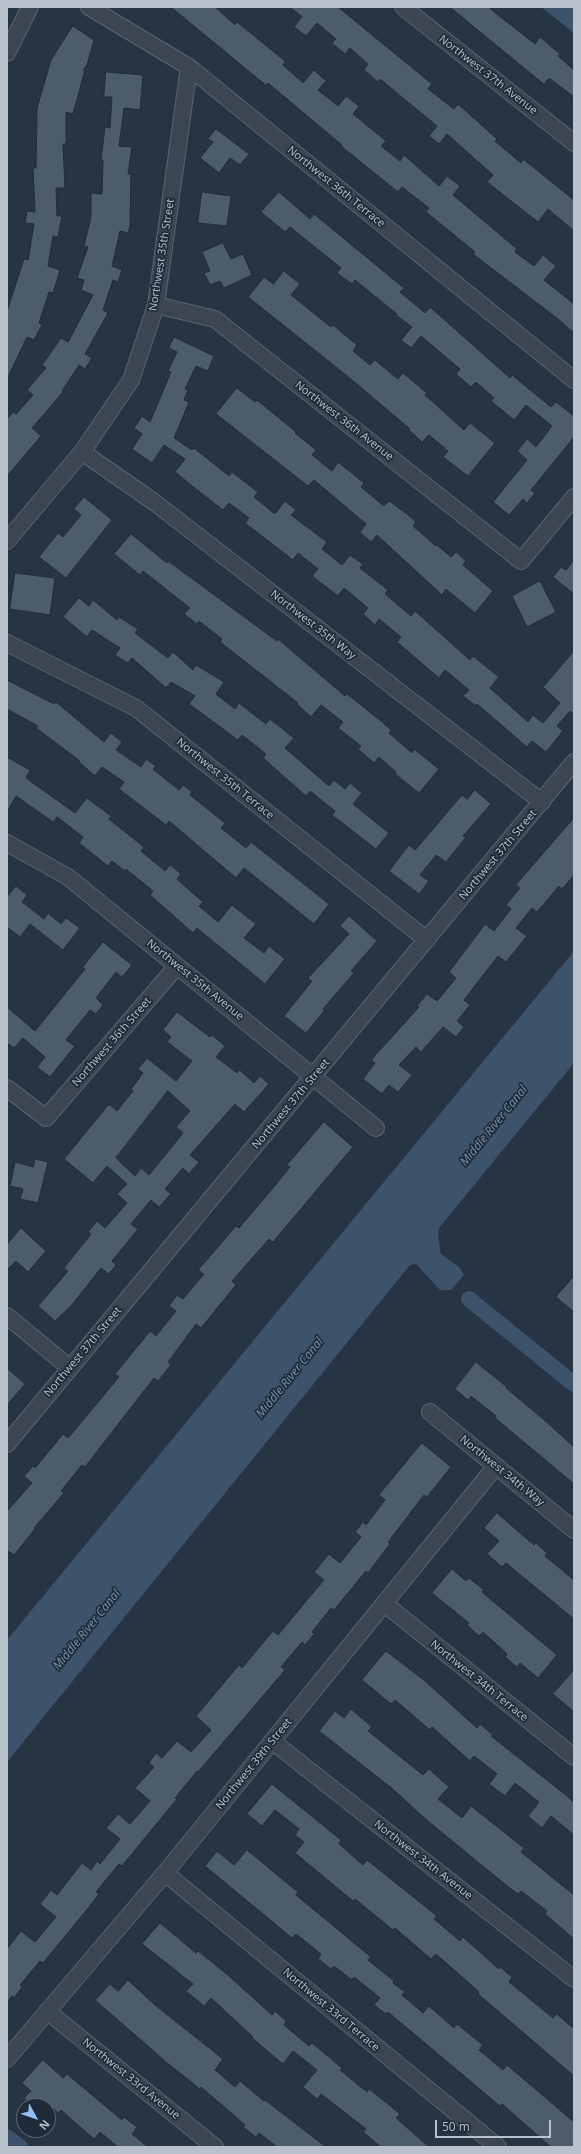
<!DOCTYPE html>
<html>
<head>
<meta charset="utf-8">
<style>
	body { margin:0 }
	#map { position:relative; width:581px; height:2154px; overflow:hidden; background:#263443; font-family:"Open Sans",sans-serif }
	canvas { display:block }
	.frame { position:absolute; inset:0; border:8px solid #b8c1cc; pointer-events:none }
	.north { position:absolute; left:16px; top:2098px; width:40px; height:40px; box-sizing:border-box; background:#1f2b38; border:1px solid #5c6773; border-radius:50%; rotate:130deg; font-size:11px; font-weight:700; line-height:16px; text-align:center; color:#b8c1cc }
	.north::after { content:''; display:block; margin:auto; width:14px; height:18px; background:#90c0f9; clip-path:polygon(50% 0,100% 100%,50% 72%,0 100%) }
	.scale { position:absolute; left:435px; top:2120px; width:116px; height:18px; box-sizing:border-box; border:2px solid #b8c1cc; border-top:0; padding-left:5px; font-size:12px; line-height:14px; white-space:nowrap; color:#b8c1cc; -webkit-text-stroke:3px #1f2b38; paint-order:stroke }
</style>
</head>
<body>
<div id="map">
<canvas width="581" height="2154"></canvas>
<div class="frame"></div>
<div class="north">N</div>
<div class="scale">50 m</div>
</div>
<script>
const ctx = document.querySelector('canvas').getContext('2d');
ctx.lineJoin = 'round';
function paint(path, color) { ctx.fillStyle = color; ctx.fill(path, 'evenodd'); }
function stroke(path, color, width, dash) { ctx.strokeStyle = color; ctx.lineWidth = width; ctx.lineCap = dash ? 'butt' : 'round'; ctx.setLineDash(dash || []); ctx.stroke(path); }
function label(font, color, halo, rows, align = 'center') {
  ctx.font = font + ' "Open Sans",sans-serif'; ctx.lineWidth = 3.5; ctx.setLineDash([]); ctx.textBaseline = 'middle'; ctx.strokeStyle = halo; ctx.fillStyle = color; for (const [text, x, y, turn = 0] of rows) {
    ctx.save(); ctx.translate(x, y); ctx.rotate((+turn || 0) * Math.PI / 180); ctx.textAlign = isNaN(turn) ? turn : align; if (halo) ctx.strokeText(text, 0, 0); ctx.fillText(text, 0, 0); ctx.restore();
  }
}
const water = new Path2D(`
	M541 7H574V33Z
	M574 951V1063L439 1228 438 1236 441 1254 459 1267 464 1275 451 1290H440L416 1264 410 1265 7 1762V1640Z`);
const canal = new Path2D(`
	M469 1299 574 1384
	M7 2137 20 2147`);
const building = new Path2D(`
	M171 7H215L235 25 237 22 285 61 283 65 303 83 314 70 326 81 318 90 338 106 346 96 359 106 353 114 386 141 381 146 400 161 404 155 439 186 447 176 460 186 453 195 517 249 515 252 534 266 543 255 556 266 544 280 574 304V333L558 319 473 254 475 252 426 212 429 208 402 187 398 192 341 146 342 145 268 83 266 85Z
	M290 7H338L432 84 428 89 454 109 458 104 497 139 495 141 521 163 523 159 574 200V231L548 209 538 222 506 197 487 182 493 175 447 134 439 144 429 136 437 126 380 79 378 82 364 70 368 64 350 48 345 54 332 43 336 39 317 23 306 36 294 27 302 17Z
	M450 7H488L535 44 540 37 560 54 558 56 574 70V97L549 78 544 84Z
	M73 26 94 40 87 65 83 70H85L73 114 66 112V144H63L65 188H56L57 216H62L58 237 53 236 48 266 60 270 53 293 49 292 39 323 42 325 34 340 27 337 7 379V311L24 259 28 260 34 224 25 223 27 211 35 212 33 168H36L37 108 51 60Z
	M106 72 143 75 140 110 124 108 119 146 132 147 128 174H131L130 226 128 233 120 231 112 266 122 270 118 282 113 280 103 310 108 313 85 354 92 358 85 369 79 365 62 391 63 392 32 428 41 436 7 476V419L13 412 16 414 33 395 27 390 46 368 42 365 61 338 68 342 93 295 81 290 84 280 77 278 88 247 84 246 91 217V193L102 194 103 160H101L105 127 110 128 112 97H104Z
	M216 129 249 154 240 165 230 158 219 173 200 158 213 142 208 139Z
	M202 192 231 196 227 226 198 223Z
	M279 192 310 219 314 214 404 288 400 292 425 313 430 307 510 378 512 375 551 407 556 402 574 416V437L531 490 535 493 527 503 523 499 509 515 493 502 527 460 517 451 527 439 536 447 552 426 526 405 514 420 491 401 494 398 476 382 471 387 456 374 460 369 421 336 411 348 401 340 412 327 396 315 397 314 355 280 352 284 337 273 341 268 290 227 285 232 261 212Z
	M223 243 231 259 243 254 252 275 224 288 220 281 210 285 204 273 210 271 202 252Z
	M284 271 300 284 291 295 331 327 333 325 357 345 353 351 370 365 375 360 398 379 403 373 427 393 425 395 464 430 470 423 495 443 468 476 443 457 448 451 429 435 422 442 409 430 410 429 346 375 248 297 264 277 273 284Z
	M174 337 214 356 208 371 196 366 185 389 188 390 184 400 189 402 174 438 192 450 194 448 229 476 232 472 258 492 254 497 275 514 285 501 296 510 291 515 327 542 322 549 342 565 350 555 363 564 360 568 388 590 385 594 411 616 415 611 470 660 473 656 499 677 490 688 528 722 533 715 543 723 560 703 543 687 574 651V714L570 711 557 726 563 731 546 752 532 741 527 747 477 704 476 706 463 696 469 690 445 670 439 678 397 642 401 637 379 619 375 625 363 614 368 608 344 588 338 596 312 576 318 569 298 553 293 560 245 523 249 518 229 503 223 510 191 485 175 472 185 459 164 445 152 463 132 449 142 434 134 428 142 416 150 422 171 372 168 371 177 352 169 348Z
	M237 388 255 402 257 400 296 432 295 433 316 450 312 455 332 471 338 462 364 483 361 487 384 506 389 501 407 514 416 522 413 526 436 546 437 545 451 557 456 552 466 561 463 565 493 591 475 613 446 589 442 595 377 535 371 542 360 532 366 524 314 480 308 486 216 414Z
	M84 497 112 520 66 578 39 557 58 533 63 537 81 515 74 509Z
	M131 534 167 563 168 561 277 641 278 639 345 696 347 694 381 721 391 730 389 733 412 753 414 749 439 769 419 793 395 774 396 772 379 757 374 763 358 749 361 746 338 728 343 722 321 705 311 717 297 704 298 703 220 642 222 639 199 621 197 624 184 614 190 608 143 571 140 575 114 554Z
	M574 560V594L553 577 561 567 566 570Z
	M15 573 55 578 50 615 10 609Z
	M540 581 556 612 527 627 512 596Z
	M79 598 89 606 93 600 117 620 119 617 138 629 135 633 168 658 173 652 193 670 196 665 224 682 216 694 235 709 239 703 266 724 270 719 294 738 285 748 329 786 334 780 345 789 350 783 362 793 353 804 389 833 376 849 332 815 335 811 310 791 306 796 263 758 266 754 242 735 238 740 189 704 195 696 171 682 166 688 132 658 128 663 115 655 120 648 92 630 87 637 63 617Z
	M7 680 54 704 56 702 104 742 111 733 122 742 116 750 141 767 146 759 156 766 153 769 179 790 183 785 192 792 190 795 225 823 221 828 246 848 251 842 329 904 314 924 244 868 236 878 169 821 166 825 119 789 124 782 102 767 95 776 79 762 80 761 36 728 38 726 7 709Z
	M7 757 30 770 26 778 75 813 87 798 111 816 109 819 144 847 141 851 165 871 170 865 181 874 177 879 203 902 199 906 218 922 232 905 256 924 244 938 264 953 269 946 285 959 265 984 197 928 193 933 150 895 153 891 126 869 125 871 112 861 108 866 79 843 83 837 57 817 53 822 16 796 7 812Z
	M475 790 491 804 463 836 466 837 446 862 436 855 420 875 429 881 419 894 389 871 409 845 415 850 462 795 467 799Z
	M574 818V875L562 889 559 886 537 912 532 908 516 928 527 936 506 962 498 956 464 1000 470 1005 457 1021 464 1027 456 1037 443 1027 421 1052 416 1047 399 1065 412 1075 398 1092 389 1085 382 1094 363 1079 375 1063 371 1060 419 1007 417 1006 427 994 437 1001 456 978 449 972 485 924 494 931 511 909 506 905 520 888 516 885Z
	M16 886 27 895 22 902 44 919 48 913 61 924 66 918 80 928 63 950 30 924 20 937 7 927V897Z
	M349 916 377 941 351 971 354 973 323 1009 325 1010 306 1033 284 1016 312 981 308 978 349 934 340 926Z
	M103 942 132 965 122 977 116 972 96 998 103 1005 96 1014 90 1010 66 1040 75 1046 50 1077 37 1067 45 1057 23 1038 14 1048 7 1043V1007L35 1031 85 969 83 967Z
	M177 1012 210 1037 212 1035 225 1046 216 1057 237 1073 240 1070 254 1083 260 1076 269 1084 244 1112 235 1104 190 1155 199 1162 189 1174 183 1168 165 1189 171 1194 159 1207 151 1200 131 1224 138 1229 112 1261 116 1265 109 1274 101 1268 71 1306 55 1321 38 1306 68 1271 64 1268 91 1234 88 1232 97 1221 105 1228 127 1203 117 1194 127 1184 107 1166 93 1183 64 1159 109 1104 117 1111 133 1091 131 1089 143 1073 138 1069 147 1058 176 1081 192 1061 167 1042 171 1037 163 1030ZM168 1091 190 1111 176 1127 183 1133 149 1175 141 1168 135 1176 116 1158Z
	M324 1122 353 1147 273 1242 269 1239 232 1281 236 1285 201 1328 196 1324 168 1362 171 1365 158 1381 154 1378 85 1467 82 1465 61 1491 64 1493 34 1528 35 1529 14 1555 7 1550V1511L32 1483 24 1476 33 1466 35 1468 63 1434 68 1438 119 1377 115 1374 150 1331 156 1336 176 1311 169 1306 177 1295 183 1299 204 1274 198 1270 236 1226 239 1228 268 1194 290 1167 287 1165Z
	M35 1159 48 1162 38 1203 20 1199 23 1189 10 1186 15 1162 33 1167Z
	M21 1228 46 1251 28 1272 16 1261 7 1270V1245Z
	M574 1276V1312L556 1297Z
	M476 1362 507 1387 506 1388 542 1418 574 1447V1484L495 1418 496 1416 471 1396 468 1400 455 1389Z
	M7 1368 25 1384 7 1405Z
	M422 1443 451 1467 427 1497 424 1495 388 1542 390 1544 368 1573 366 1571 334 1610 331 1608 312 1632 314 1634 305 1645 302 1642 281 1667 285 1670 274 1683 198 1772 197 1771 175 1798 177 1799 122 1866 119 1864 96 1892 99 1894 89 1907 43 1963 40 1961 20 1985 22 1987 14 1998 12 1996 7 2002V1949L21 1931 35 1942 56 1917 40 1904 51 1890 57 1895 82 1863 91 1870 97 1861 100 1864 120 1839 106 1828 118 1814 130 1824 150 1801 135 1788 154 1767 149 1763 156 1753 162 1758 177 1741 191 1752 211 1730 196 1716 239 1665 242 1668 273 1631 278 1635 307 1600 324 1580 314 1572 329 1554 340 1563 361 1537 355 1532 363 1522 366 1525 385 1500 379 1495Z
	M497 1513 534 1545 536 1543 547 1553 545 1556 574 1580V1619L506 1563 502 1567 487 1554 499 1541 484 1528Z
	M452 1569 466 1581 469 1578 484 1590 482 1592 557 1655 538 1678 520 1663 517 1667 505 1657 507 1654 483 1632 479 1636 467 1625 469 1623 432 1593Z
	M386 1651 425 1681 477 1728 480 1724 493 1735 491 1736 567 1796 574 1803V1835L551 1816 542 1828 528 1816 539 1802 515 1783 505 1796 489 1784 497 1774 474 1756 470 1761 432 1727 430 1730 395 1700 391 1704 362 1680Z
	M574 1670V1712L553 1694Z
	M351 1709 372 1727 368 1731 423 1775 429 1769 449 1787 438 1799 462 1818 471 1806 524 1848 521 1852 574 1895V1939L545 1914 547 1911 521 1891 518 1894 506 1885 423 1817 394 1790 319 1731 335 1711 344 1718Z
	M272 1784 341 1840 339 1844 363 1865 367 1860 437 1916 434 1919 460 1941 463 1937 499 1969 500 1967 512 1977 509 1982 553 2018 557 2014 574 2029V2076L478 1994 479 1992 436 1954 431 1959 395 1928 393 1930 355 1899 353 1901 295 1853 304 1842 295 1835 299 1829 275 1810 262 1826 247 1814Z
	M247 1850 298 1892 296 1895 371 1957 368 1960 394 1981 393 1983 405 1992 402 1995 423 2013 429 2006 454 2028 457 2024 483 2045 479 2050 503 2070 507 2065 574 2122V2147H551L502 2104 500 2106 388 2012 386 2014 374 2005 380 1998 354 1977 352 1980 334 1966 331 1969 318 1959 321 1954 296 1934 292 1938 205 1866 217 1851 234 1865Z
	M160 1923 196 1953 198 1951 229 1976 272 2015 275 2011 286 2021 284 2025 309 2046 312 2043 342 2068 340 2070 367 2092 369 2089 388 2104 400 2114 396 2118 429 2147H381L363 2132 366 2129 321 2094 317 2099 303 2087 317 2070 293 2051 283 2064 252 2038 253 2037 211 1998 204 2006 186 1991 193 1984 142 1944Z
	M128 1980 155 2005 223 2059 215 2070 235 2087 240 2081 264 2101 265 2100 326 2147H277L259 2133 256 2137 243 2127 245 2125 201 2087 200 2089 166 2062 95 2000 110 1984 118 1991Z
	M43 2060 63 2078 67 2074 122 2120 124 2117 137 2127 132 2134 148 2147H118L100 2132 94 2139 61 2110 58 2113 51 2106H33L24 2098 31 2091 22 2083Z`);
const street = new Path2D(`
	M89 7 189 67 574 380
	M403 7 574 143
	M7 53 30 7
	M156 305 215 319 521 561 574 497
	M82 452 154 502 542 802
	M7 541 82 452 131 380 156 305 189 67
	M7 643 136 708 427 940
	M7 843 68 877 376 1128
	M7 1088 46 1118 177 966
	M7 1316 70 1368
	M430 1412 574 1530
	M7 1444 574 762
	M385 1604 574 1757
	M272 1741 574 1979
	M165 1873 498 2147
	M47 2011 215 2147
	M7 2059 165 1873 496 1466`);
const streetNames = [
	["Northwest 37th Avenue",488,75,38],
	["Northwest 36th Terrace",336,187,39],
	["Northwest 35th Street",162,255,-81],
	["Northwest 36th Avenue",344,421,38],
	["Northwest 35th Way",313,625,38],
	["Northwest 35th Terrace",225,779,39],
	["Northwest 37th Street",498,855,-50],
	["Northwest 35th Avenue",195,980,39],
	["Northwest 36th Street",112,1042,-49],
	["Northwest 37th Street",291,1104,-50],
	["Northwest 37th Street",83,1352,-50],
	["Northwest 34th Way",502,1471,39],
	["Northwest 34th Terrace",479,1681,39],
	["Northwest 39th Street",254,1764,-51],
	["Northwest 34th Avenue",423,1860,38],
	["Northwest 33rd Terrace",331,2010,40],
	["Northwest 33rd Avenue",131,2079,39]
];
const waterNames = [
	["Middle River Canal",494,1126,-51],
	["Middle River Canal",290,1378,-51],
	["Middle River Canal",87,1630,-51]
];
paint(water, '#3c536b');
stroke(canal, '#3c536b', 16);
paint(building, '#4c5c6b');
stroke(building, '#212d3a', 1);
stroke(street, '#596470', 18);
stroke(street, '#3b4652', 16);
label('11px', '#b8c1cc', '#1f2b38', streetNames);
label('italic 12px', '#7894af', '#1f2b38', waterNames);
</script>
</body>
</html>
